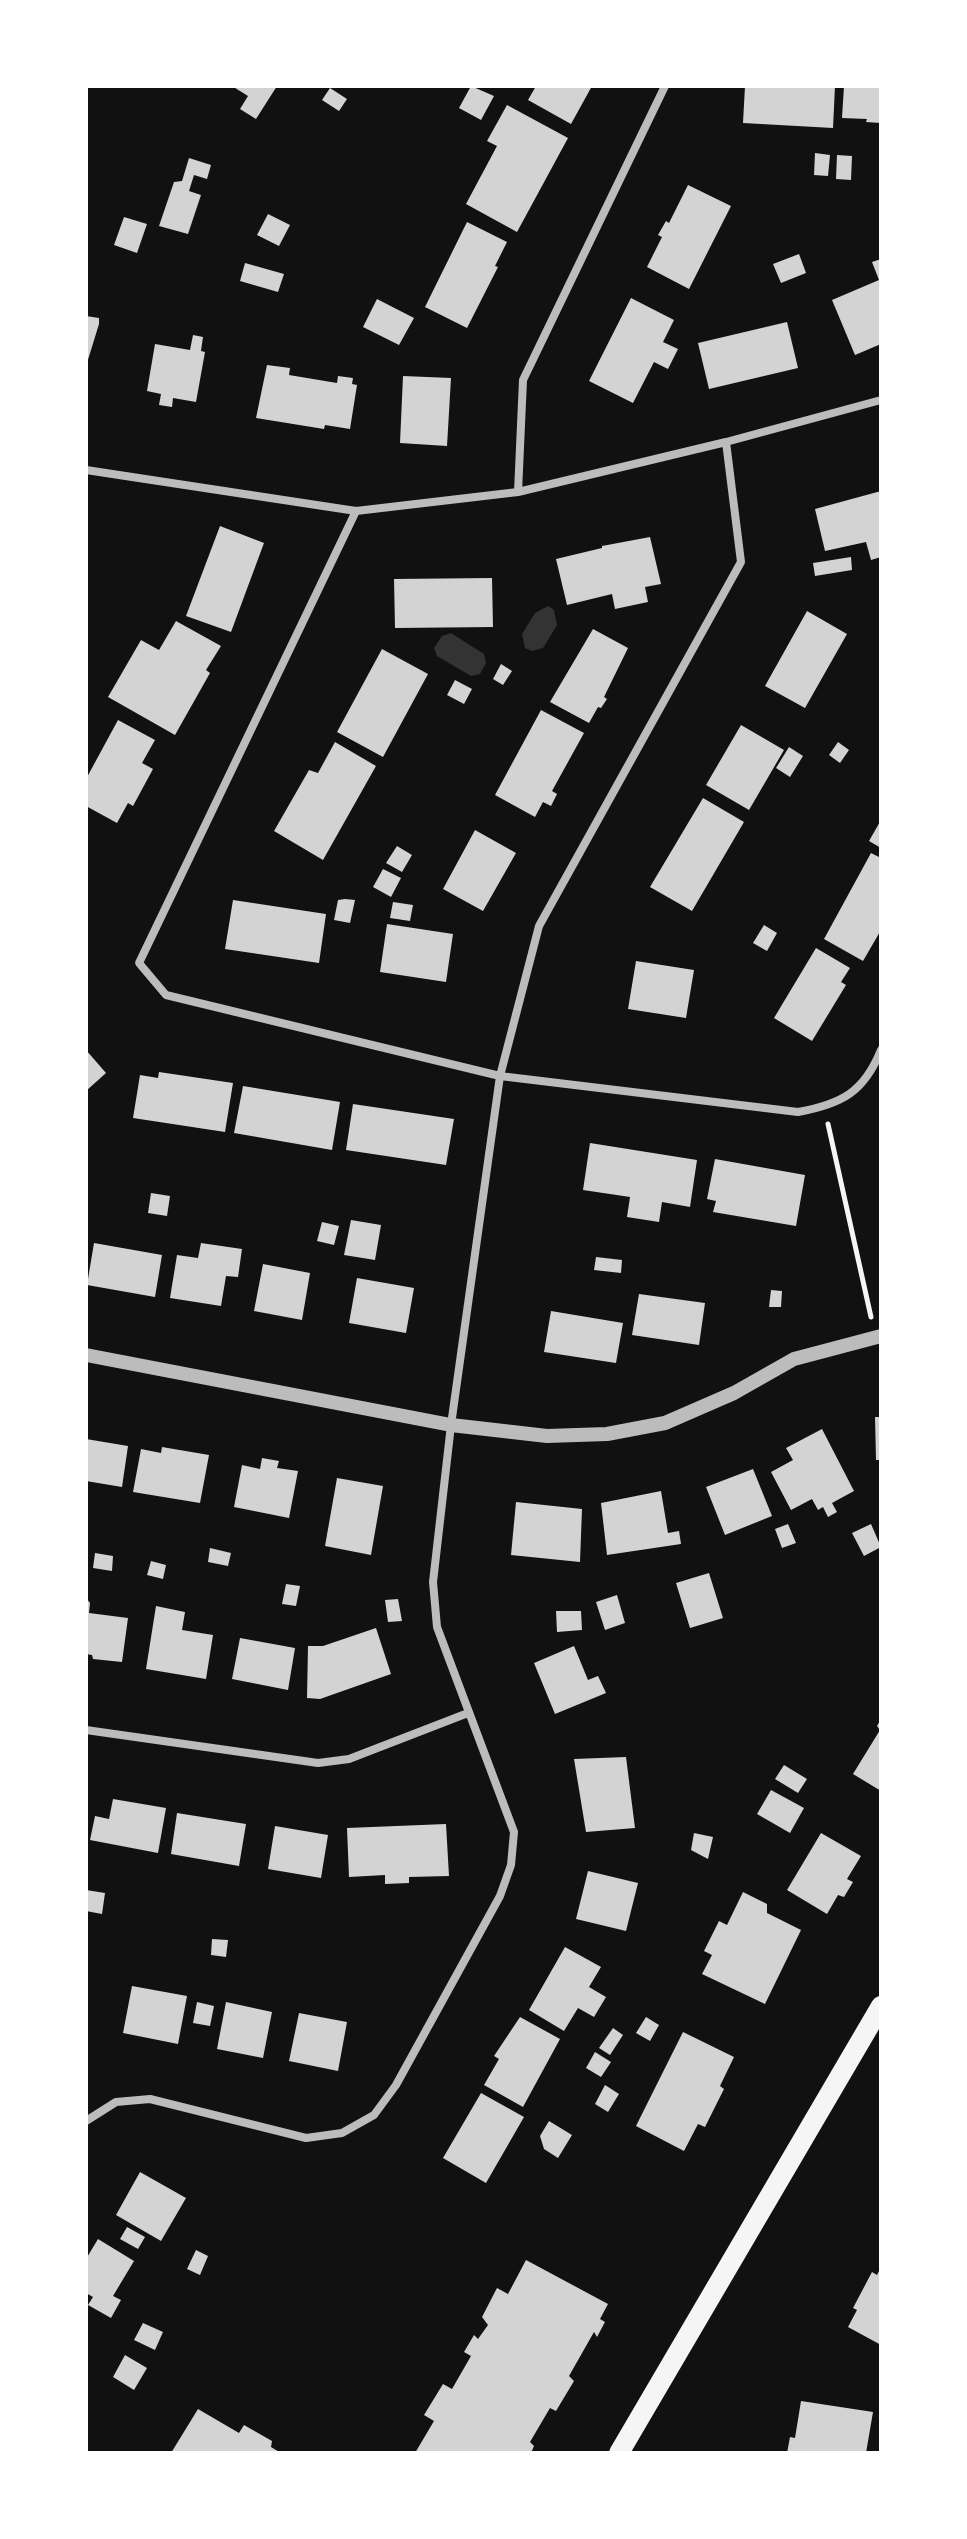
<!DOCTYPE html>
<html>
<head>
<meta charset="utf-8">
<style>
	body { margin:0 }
	#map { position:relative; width:967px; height:2539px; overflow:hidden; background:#111; font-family:Barlow,sans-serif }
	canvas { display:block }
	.frame { position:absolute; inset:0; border:88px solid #fff; pointer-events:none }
</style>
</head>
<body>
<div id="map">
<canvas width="967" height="2539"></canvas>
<div class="frame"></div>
</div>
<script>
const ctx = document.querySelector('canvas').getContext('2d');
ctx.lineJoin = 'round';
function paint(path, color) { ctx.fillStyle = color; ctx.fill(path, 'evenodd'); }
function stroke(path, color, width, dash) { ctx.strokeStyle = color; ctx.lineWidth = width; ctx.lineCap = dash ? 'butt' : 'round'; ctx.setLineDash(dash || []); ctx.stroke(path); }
const water = new Path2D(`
	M548 606 554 610 557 625 543 648 532 651 525 648 522 634 535 613Z
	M451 633 484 654 486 663 480 674 471 676 437 656 434 648 442 636Z`);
const building = new Path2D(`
	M232 86H277L256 119 240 109 248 96Z
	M471 86 494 96 481 120 459 108Z
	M536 86H592L571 124 528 100Z
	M745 86H835L833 128 743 123Z
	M844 86H881V123L866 122 867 119 842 118Z
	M330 88 347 99 339 111 322 100Z
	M507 105 568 138 517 232 466 204 497 146 487 141Z
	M815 153 830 155 828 176 814 175Z
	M837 155 852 156 851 180 836 179Z
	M189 158 211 165 207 179 194 175 189 191 201 195 188 234 159 226 174 182 182 181Z
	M688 185 731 206 689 289 647 267 662 237 658 235 666 221 669 223Z
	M268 214 290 225 279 246 257 235Z
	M124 217 147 224 137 253 114 245Z
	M467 222 507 242 495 266 498 267 467 328 425 307Z
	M799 254 806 273 781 283 773 264Z
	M881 259V344L855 355 832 300 879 280 872 262Z
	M245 263 284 274 278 292 240 281Z
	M631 298 674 320 663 342 678 349 668 369 654 362 633 403 589 381Z
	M377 299 414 318 399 345 363 327Z
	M86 316 99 318V324L87 363Z
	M787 322 798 368 709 389 698 343Z
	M193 335 203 337 201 351 205 352 196 402 173 398 172 407 159 405 161 394 147 391 155 344 190 350Z
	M267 365 290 368 289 375 337 383 338 376 353 378 352 384 357 385 350 429 325 425 324 429 256 418Z
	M403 376 451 378 447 446 400 443Z
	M881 491V557L871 560 866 542 825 551 815 509Z
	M220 526 264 543 231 632 186 616Z
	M650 537 661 584 645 587 648 602 615 609 612 594 567 605 556 559 602 548V546Z
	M851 557 852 570 815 576 813 563Z
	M492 578 493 627 395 628 394 579Z
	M807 611 847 634 805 708 765 686Z
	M176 621 221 646 206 670 210 673 175 735 108 697 141 640 159 650Z
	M593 629 628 648 604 697 607 699 601 708 598 707 589 723 550 702Z
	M382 649 428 674 383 757 337 732Z
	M501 664 512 671 503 685 493 679Z
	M455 680 472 689 464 704 447 695Z
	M541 710 584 733 552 791 557 794 551 806 543 802 535 817 495 795Z
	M118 720 155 740 142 763 153 769 133 806 128 803 117 823 86 806V779Z
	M741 725 784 750 749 810 706 785Z
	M335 742 376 766 323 860 274 831 309 770 318 773Z
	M838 742 849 750 840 763 829 755Z
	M789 747 803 756 790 777 776 768Z
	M703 798 744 822 692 911 650 887Z
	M881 820V848L869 841Z
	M475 830 516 853 483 911 443 889Z
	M397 846 412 855 402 872 386 863Z
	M871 853 881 858V930L863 961 824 939Z
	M383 869 401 878 391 897 373 887Z
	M345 899 355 900 350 923 334 920 338 900Z
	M233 900 326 914 319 963 225 949Z
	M393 902 413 905 410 921 390 918Z
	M387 924 453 934 446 982 380 972Z
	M764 925 777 933 767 951 753 943Z
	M816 948 850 968 841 982 846 985 812 1041 774 1018Z
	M636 961 694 970 686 1018 628 1009Z
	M86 1050 106 1073 86 1091Z
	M159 1072 233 1083 225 1132 133 1118 140 1075 158 1078Z
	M243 1086 340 1102 332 1150 234 1133Z
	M353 1104 454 1119 446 1165 346 1150Z
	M590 1143 697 1160 690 1207 662 1202 659 1222 627 1217 630 1197 583 1190Z
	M715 1159 805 1175 796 1226 713 1212 716 1201 707 1199Z
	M151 1193 170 1196 167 1216 148 1213Z
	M351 1220 381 1225 375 1260 344 1255Z
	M322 1222 339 1226 334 1245 317 1241Z
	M94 1243 162 1255 155 1297 87 1285Z
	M201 1243 242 1249 238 1277 226 1276 221 1306 170 1298 177 1255 198 1258Z
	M596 1257 622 1260 621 1273 594 1270Z
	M263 1264 310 1273 302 1320 254 1311Z
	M357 1278 414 1288 406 1333 349 1323Z
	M771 1290 782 1291 781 1307H769Z
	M639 1294 705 1303 699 1345 632 1335Z
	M551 1311 623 1323 616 1363 544 1352Z
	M875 1417H881V1460H876Z
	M822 1429 854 1491 832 1503 837 1512 828 1517 823 1507 818 1510 812 1499 791 1510 771 1472 793 1460 786 1448Z
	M86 1439 128 1446 122 1487 86 1481Z
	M162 1447 209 1455 200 1503 133 1492 141 1449 161 1453Z
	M262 1458 279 1461 277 1468 298 1471 289 1518 234 1507 242 1465 260 1469Z
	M753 1469 772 1516 725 1535 706 1487Z
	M337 1478 383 1486 371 1555 325 1546Z
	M661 1491 668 1533 679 1531 681 1544 607 1555 601 1503Z
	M516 1502 582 1509 580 1562 511 1555Z
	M788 1524 796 1543 782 1548 775 1529Z
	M871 1524 881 1547 864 1556 852 1533Z
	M210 1548 231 1553 228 1566 208 1562Z
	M95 1553 113 1556 112 1571 93 1568Z
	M151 1561 166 1565 163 1579 147 1575Z
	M709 1573 723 1618 690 1628 676 1583Z
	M286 1584 300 1586 296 1606 282 1604Z
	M617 1595 625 1623 605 1630 596 1602Z
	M86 1598 90 1603 89 1613 128 1618 122 1662 93 1659 92 1655 86 1654Z
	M398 1599 402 1621 388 1622 385 1600Z
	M156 1606 185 1612 182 1630 213 1635 206 1679 146 1669Z
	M556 1611H581L582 1630 557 1632Z
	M376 1628 391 1674 320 1699 307 1698 308 1646H323Z
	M240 1638 295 1648 288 1690 232 1679Z
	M574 1646 588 1680 598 1676 606 1693 555 1714 534 1663Z
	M881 1719V1791L853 1774 880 1730 877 1726Z
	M626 1757 635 1828 586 1832 574 1759Z
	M784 1765 807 1779 798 1793 775 1779Z
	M771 1790 804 1808 790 1833 757 1814Z
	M113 1799 166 1808 158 1853 90 1840 95 1816 109 1819Z
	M177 1813 246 1824 239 1866 171 1854Z
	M446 1824 449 1876 409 1877V1883L385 1884V1875L349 1877 347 1828Z
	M275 1826 328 1835 321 1878 268 1869Z
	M694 1833 713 1837 708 1859 691 1850Z
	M821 1833 861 1856 847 1879 853 1882 844 1897 838 1895 827 1914 787 1890Z
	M588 1871 638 1883 626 1931 576 1919Z
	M86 1890 105 1893 102 1914 86 1911Z
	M743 1892 767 1904V1913L801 1930 765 2004 702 1974 712 1955 704 1951 719 1921 727 1925Z
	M212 1939 228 1940 226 1957 211 1955Z
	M565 1947 601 1967 589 1987 606 1997 594 2017 578 2008 564 2031 529 2010Z
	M132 1986 187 1996 178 2044 123 2033Z
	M197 2002 214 2006 210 2026 193 2023Z
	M226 2002 272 2012 263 2058 217 2049Z
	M299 2013 347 2022 338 2071 289 2061Z
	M520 2017 560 2039 523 2107 484 2085 499 2059 494 2056Z
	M646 2017 659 2025 650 2041 636 2033Z
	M613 2028 623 2035 610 2055 599 2048Z
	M683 2032 734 2057 720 2086 724 2089 705 2127 698 2124 684 2151 636 2126Z
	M595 2052 611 2062 601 2077 586 2068Z
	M605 2085 619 2094 608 2112 595 2104Z
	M481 2093 524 2117 486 2183 443 2158Z
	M549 2121 572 2135 558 2158 544 2149 540 2136Z
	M140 2172 186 2198 161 2241 116 2215Z
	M127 2227 145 2237 138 2249 120 2239Z
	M98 2239 134 2261 113 2296 121 2300 111 2318 88 2305 93 2297 86 2293V2259Z
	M196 2250 208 2256 200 2275 187 2269Z
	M526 2260 608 2304 600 2319 605 2322 597 2337 594 2332 569 2376 574 2381 556 2411 550 2408 530 2442 534 2446 531 2453H415L434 2421 424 2415 443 2384 452 2389 471 2356 464 2352 474 2335 478 2339 488 2325 482 2317 497 2288 508 2294Z
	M881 2267V2345L848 2327 857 2310 853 2308 872 2272 877 2275Z
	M143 2323 163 2332 155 2350 134 2340Z
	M125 2355 147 2368 134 2390 113 2377Z
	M801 2401 873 2412 866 2453H787L790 2437 795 2438Z
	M198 2409 239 2433 244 2425 272 2441 271 2447 281 2453H171Z`);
const path = new Path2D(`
	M828 1124 871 1317`);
const minor = new Path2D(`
	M86 470 356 511 518 492 726 442 881 400
	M518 492 523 380 665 86
	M356 511 139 963 166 995 500 1076 798 1112C842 1104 864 1092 881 1050
	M86 1730 318 1763 349 1759 468 1713
	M86 2121 116 2102 150 2099 306 2138 342 2133 374 2115 396 2085 500 1896 511 1865 514 1832 437 1627 433 1582 451 1425 500 1076 539 926 741 562 726 442`);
const tertiary = new Path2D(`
	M86 1355 451 1425 547 1436 607 1434 665 1423 734 1393 794 1359 881 1336`);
const primary = new Path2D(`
	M619 2453 881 2006`);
paint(water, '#333');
paint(building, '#d3d3d3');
stroke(path, '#f5f5f5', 5);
stroke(minor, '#bcbcbc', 8);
stroke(tertiary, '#bcbcbc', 14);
stroke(primary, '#f5f5f5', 20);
</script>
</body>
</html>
